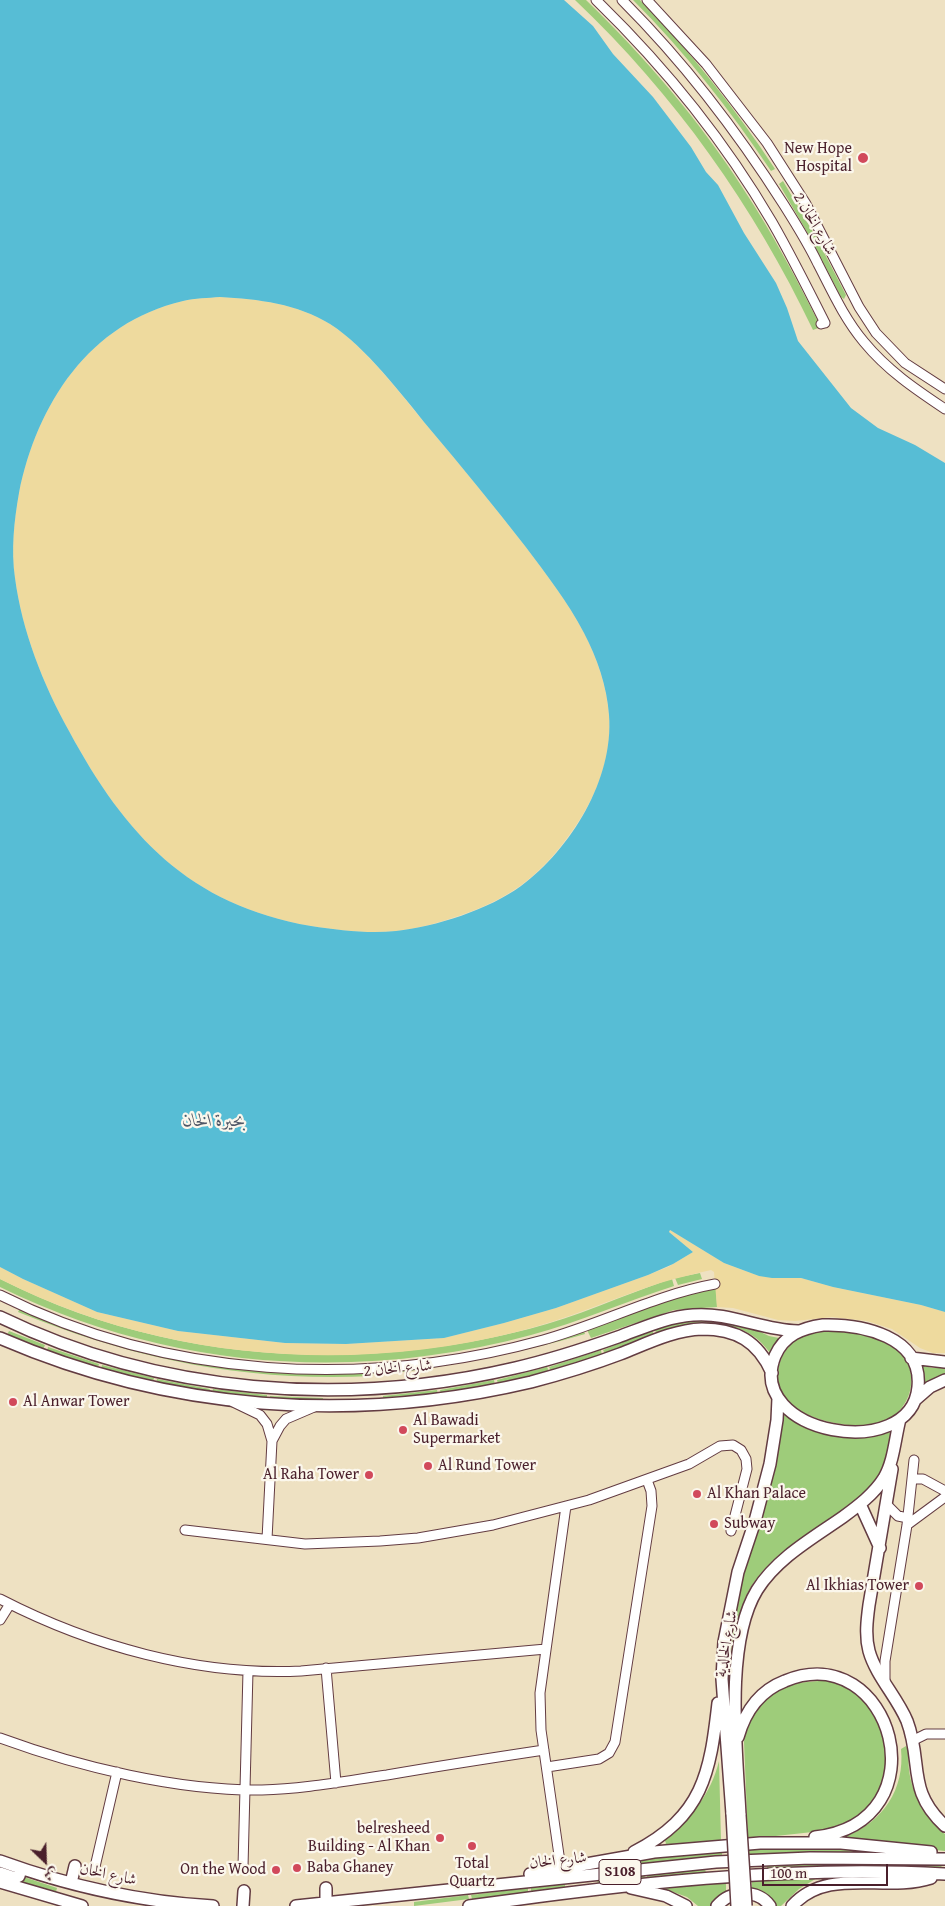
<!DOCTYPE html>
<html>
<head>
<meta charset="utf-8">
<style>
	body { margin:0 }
	#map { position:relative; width:945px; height:1906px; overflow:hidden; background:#eee1c2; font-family:"Gentium Book Plus",Amiri,serif }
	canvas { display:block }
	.north { position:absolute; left:20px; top:1836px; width:50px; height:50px; -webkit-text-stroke:4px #fbf7ec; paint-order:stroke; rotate:156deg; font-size:14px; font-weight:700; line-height:20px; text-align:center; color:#4a1f2b }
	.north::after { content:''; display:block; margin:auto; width:18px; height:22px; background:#4a1f2b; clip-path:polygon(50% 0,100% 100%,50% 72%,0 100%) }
	.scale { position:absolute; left:762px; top:1864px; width:126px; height:22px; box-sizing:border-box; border:2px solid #4a1f2b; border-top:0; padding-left:6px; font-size:15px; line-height:18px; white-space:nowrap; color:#4a1f2b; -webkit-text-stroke:4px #fbf7ec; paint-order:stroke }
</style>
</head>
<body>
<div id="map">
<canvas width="945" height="1906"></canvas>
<div class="north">ش</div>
<div class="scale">100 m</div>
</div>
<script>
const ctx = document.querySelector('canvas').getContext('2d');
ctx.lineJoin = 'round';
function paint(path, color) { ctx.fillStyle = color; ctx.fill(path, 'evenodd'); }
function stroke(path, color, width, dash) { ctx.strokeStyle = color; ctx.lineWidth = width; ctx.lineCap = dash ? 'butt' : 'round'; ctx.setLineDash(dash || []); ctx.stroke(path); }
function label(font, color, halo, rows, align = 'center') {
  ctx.font = font + ' "Gentium Book Plus",Amiri,serif'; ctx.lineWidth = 4.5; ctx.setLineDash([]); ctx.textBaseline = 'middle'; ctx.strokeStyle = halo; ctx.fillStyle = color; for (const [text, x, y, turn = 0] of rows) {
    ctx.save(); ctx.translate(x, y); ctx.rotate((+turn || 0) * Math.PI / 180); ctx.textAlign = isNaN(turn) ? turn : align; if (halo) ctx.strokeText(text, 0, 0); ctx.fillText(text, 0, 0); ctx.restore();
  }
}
const green = new Path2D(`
	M575 0H586C645 57 700 121 744 190 773 234 797 280 821 327L813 330C754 206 675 95 575 0Z
	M633 0H640C691 52 735 108 775 169L771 171C730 110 685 52 633 0Z
	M783 181 816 237 846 295 844 299 841 297 811 239 779 184Z
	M700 1273 702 1279 678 1285 675 1278Z
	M0 1279C163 1362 353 1374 529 1329 577 1317 621 1296 668 1280L672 1279 674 1286C626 1301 580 1322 531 1335 353 1383 166 1369 0 1287Z
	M716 1287 717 1307 674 1310 591 1338 587 1330 668 1299Z
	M20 1308 176 1359 373 1372V1376C245 1382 136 1360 18 1312Z
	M713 1319V1323L684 1325 656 1333 655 1329 683 1321Z
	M717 1320 752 1328 769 1336 779 1338 770 1353C757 1334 739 1326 717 1324Z
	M652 1330 654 1335 605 1354 603 1350Z
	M9 1331 45 1345 43 1350 7 1335Z
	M584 1331 585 1334C517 1354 448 1367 377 1375L376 1371Z
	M827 1332C850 1331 877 1335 896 1349 923 1370 912 1412 882 1422 856 1431 807 1421 788 1402 769 1382 778 1349 801 1337 809 1333 818 1332 827 1332Z
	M48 1347 99 1364 98 1368 47 1351Z
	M601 1350 602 1355 551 1371 549 1367Z
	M102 1365 154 1378 153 1382 101 1369Z
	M921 1365 932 1368H945V1374L925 1383Z
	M547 1367 549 1371 498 1384 497 1380Z
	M157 1379 210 1389 209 1393 156 1383Z
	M494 1380 495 1385 441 1394 440 1390Z
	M213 1389 267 1395V1399L212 1393Z
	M437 1390 438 1394 383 1400V1396Z
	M270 1396 323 1398V1402L270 1400Z
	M784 1415C817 1436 853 1442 892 1432 888 1448 885 1465 876 1479 867 1493 853 1502 840 1512 808 1534 767 1557 748 1592 734 1620 735 1655 732 1685H727L739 1587 774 1475Z
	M819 1681H828L848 1688 866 1701 889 1741 884 1787 858 1818 822 1831 748 1839 744 1742C746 1716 763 1695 788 1686 797 1682 809 1682 819 1681Z
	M906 1746C910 1752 908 1762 909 1770 912 1794 925 1819 945 1834V1851L848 1840 846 1836C883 1822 905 1789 901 1749Z
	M719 1761 721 1841 664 1846 666 1843 664 1839C691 1818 711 1794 719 1761Z
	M810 1845 883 1852 748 1855V1848Z
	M722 1848V1856L596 1869 595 1865Z
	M825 1863 826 1868 767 1869V1865Z
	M827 1863H883V1867H828Z
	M886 1863 942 1864 941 1869 885 1867Z
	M705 1869 706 1873 647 1878V1874Z
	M644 1874 645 1878 598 1884 597 1880Z
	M24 1877 57 1888 56 1892 22 1882Z
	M817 1878 799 1889 781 1906H775L752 1890V1880Z
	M726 1882V1892L714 1902 711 1906H698L687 1897 665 1889V1887Z
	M565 1884V1888L531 1892V1888Z
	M528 1888V1893L472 1899 471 1895Z
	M468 1895 469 1899 414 1906V1902Z`);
const sand = new Path2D(`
	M220 297C258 299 298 304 330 324 365 346 402 396 429 428 462 467 494 506 525 546 546 574 568 602 584 633 597 658 607 687 609 715 613 764 591 808 561 846 530 885 499 903 452 918 434 924 416 929 396 931 368 934 339 930 311 926 189 905 125 835 69 731 43 684 22 631 15 578 11 550 14 521 19 493 37 404 89 323 183 301 195 298 208 298 220 297Z
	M670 1230 724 1263 759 1276 801 1278 833 1287 921 1305 945 1312V1353H933L920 1348 892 1329 867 1321 832 1317 795 1321 778 1320 733 1308 717 1307 714 1272 711 1270C694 1274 676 1278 660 1283 611 1299 566 1320 516 1332 346 1375 157 1359 0 1279V1267L23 1279 97 1312 178 1331 285 1343 346 1344 444 1338 504 1323 556 1308 648 1275 668 1267 693 1252 669 1232Z`);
const water = new Path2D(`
	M0 0H564L593 26 613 54 653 97 691 147 706 172 718 185 744 233 776 283 787 308 798 341 851 408 878 428 915 445 945 463V1312L921 1305 833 1287 801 1278H772L759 1276 724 1263 670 1230 669 1232 693 1252 673 1264 648 1275 556 1308 504 1323 444 1338 346 1344 285 1343 178 1331 97 1312 23 1279 0 1267ZM220 297C258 299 298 304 330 324 366 347 402 395 429 428 462 467 494 506 525 546 546 574 568 602 584 633 597 658 607 686 609 715 614 779 571 849 521 886 490 909 435 927 396 931 368 934 339 930 311 926 189 905 125 835 69 731 43 684 22 631 15 578 11 550 14 521 19 493 37 404 89 323 183 301 195 298 208 298 220 297Z`);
const minor = new Path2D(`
	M596 0C664 66 724 140 772 222 791 255 808 289 825 323L821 324
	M622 0C684 62 737 131 784 205 796 224 808 243 818 264 832 291 844 318 864 342 887 370 915 389 945 409
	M647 0 706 64 767 143 806 204 859 307 876 333 905 363 945 389
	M0 1295C167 1379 364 1389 543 1340 601 1324 655 1295 715 1284
	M233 1402 260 1415 267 1424 272 1441 267 1539
	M272 1441 280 1426 286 1419 314 1407
	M913 1479H923L945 1491
	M887 1505 898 1516 908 1518
	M907 1525 945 1497
	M185 1530 305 1544 380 1541 418 1538 493 1525 589 1500 689 1464 720 1446 733 1445 741 1450 746 1459 747 1469 731 1531
	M0 1599C91 1646 198 1676 301 1671L546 1649
	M0 1620 10 1604
	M326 1668 336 1783
	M885 1681V1661L907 1525 914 1460
	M0 1738C79 1767 178 1791 262 1790 304 1789 345 1781 387 1775 439 1766 491 1758 544 1750
	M912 1741 926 1734H945
	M547 1767 599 1759 609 1753 615 1742 652 1506 651 1491 647 1480
	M243 1867 248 1671
	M561 1869 541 1730 540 1693 566 1506
	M94 1871 117 1772`);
const major = new Path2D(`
	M0 1317C159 1394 344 1408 515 1368 550 1360 584 1349 618 1337 643 1328 666 1317 693 1315 730 1312 761 1330 798 1331
	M823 1325C861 1324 923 1336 918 1387 911 1464 744 1434 775 1356 784 1335 802 1328 823 1325Z
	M0 1338C168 1411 353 1424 531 1382 561 1374 591 1365 620 1354 646 1344 673 1330 702 1329 736 1329 758 1341 772 1373
	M911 1358 945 1362
	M915 1400 930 1387 945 1380
	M892 1469 869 1605C867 1620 865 1636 869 1651 876 1676 897 1697 907 1721 923 1763 906 1790 945 1826
	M860 1504 880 1548
	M738 1737C745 1712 759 1691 785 1681 892 1637 945 1822 815 1837
	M732 1814 722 1679 724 1642 738 1572 755 1521 770 1464 777 1420 778 1398
	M740 1815C737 1753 724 1644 757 1590 777 1558 813 1538 843 1517 858 1506 874 1494 884 1478 894 1461 895 1438 900 1419
	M634 1852C703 1816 710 1774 718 1703
	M0 1861C69 1886 140 1902 213 1906
	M0 1873 15 1878 19 1876 21 1869
	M530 1874 654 1852 760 1843H841L931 1852
	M0 1882 82 1906
	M71 1883 75 1866
	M326 1888V1904
	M631 1888 666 1896 686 1906
	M243 1906 244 1891
	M296 1906 716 1862 810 1858 945 1859
	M469 1906C626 1884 785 1865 945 1874
	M717 1906C730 1890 758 1889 770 1906
	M792 1906C828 1866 885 1893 931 1878`);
const majorBridge = new Path2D(`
	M732 1814 737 1906
	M740 1815 746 1906`);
const markers = [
	[863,158,6,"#d1495b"],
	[13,1402,5,"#d1495b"],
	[403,1430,5,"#d1495b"],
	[428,1466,5,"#d1495b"],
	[369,1475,5,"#d1495b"],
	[697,1494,5,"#d1495b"],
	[714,1524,5,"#d1495b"],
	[919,1586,5,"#d1495b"],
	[440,1838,5,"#d1495b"],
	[472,1846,5,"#d1495b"],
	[297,1868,5,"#d1495b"],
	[276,1870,5,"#d1495b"]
];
const shields = [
	[620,1872,42]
];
const shieldNames = [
	["S108",620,1872]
];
const poiNames = [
	["New Hope",852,149,"right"],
	["Hospital",852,167,"right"],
	["Al Anwar Tower",23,1402],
	["Al Bawadi",413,1421],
	["Supermarket",413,1439],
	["Al Rund Tower",438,1466],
	["Al Raha Tower",359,1475,"right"],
	["Al Khan Palace",707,1494],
	["Subway",724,1524],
	["Al Ikhias Tower",909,1586,"right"],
	["belresheed",430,1829,"right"],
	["Building - Al Khan",430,1847,"right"],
	["Total",472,1864,"center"],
	["Quartz",472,1882,"center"],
	["Baba Ghaney",307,1868],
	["On the Wood",266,1870,"right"]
];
const streetNames = [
	["شارع الخان 2",814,224,60],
	["شارع الخان 2",398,1369,-5],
	["شارع الخالدية",727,1644,-80],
	["شارع الخان",558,1861,-6],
	["شارع الخان",108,1875,12]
];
const waterNames = [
	["بحيرة الخان",214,1121]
];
paint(green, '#9ecc7a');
paint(sand, '#eeda9e');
paint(water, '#57bdd5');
stroke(minor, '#633c42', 11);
stroke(major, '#633c42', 14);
stroke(minor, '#fff', 9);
stroke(major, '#fff', 11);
stroke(majorBridge, '#633c42', 14, []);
stroke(majorBridge, '#fff', 11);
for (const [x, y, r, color] of markers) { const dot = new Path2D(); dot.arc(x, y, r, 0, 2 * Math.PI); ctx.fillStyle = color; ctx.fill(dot); stroke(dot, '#fbf7ec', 2); }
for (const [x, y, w] of shields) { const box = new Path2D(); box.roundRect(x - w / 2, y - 12.5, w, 25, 4); ctx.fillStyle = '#fbf7ec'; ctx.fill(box); stroke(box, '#4a1f2b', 1); }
label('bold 15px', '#4a1f2b', null, shieldNames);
label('16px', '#4a1f2b', '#fbf7ec', poiNames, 'left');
label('16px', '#4a1f2b', '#fbf7ec', streetNames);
label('italic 18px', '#4f5666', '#fbf7ec', waterNames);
</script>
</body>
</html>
